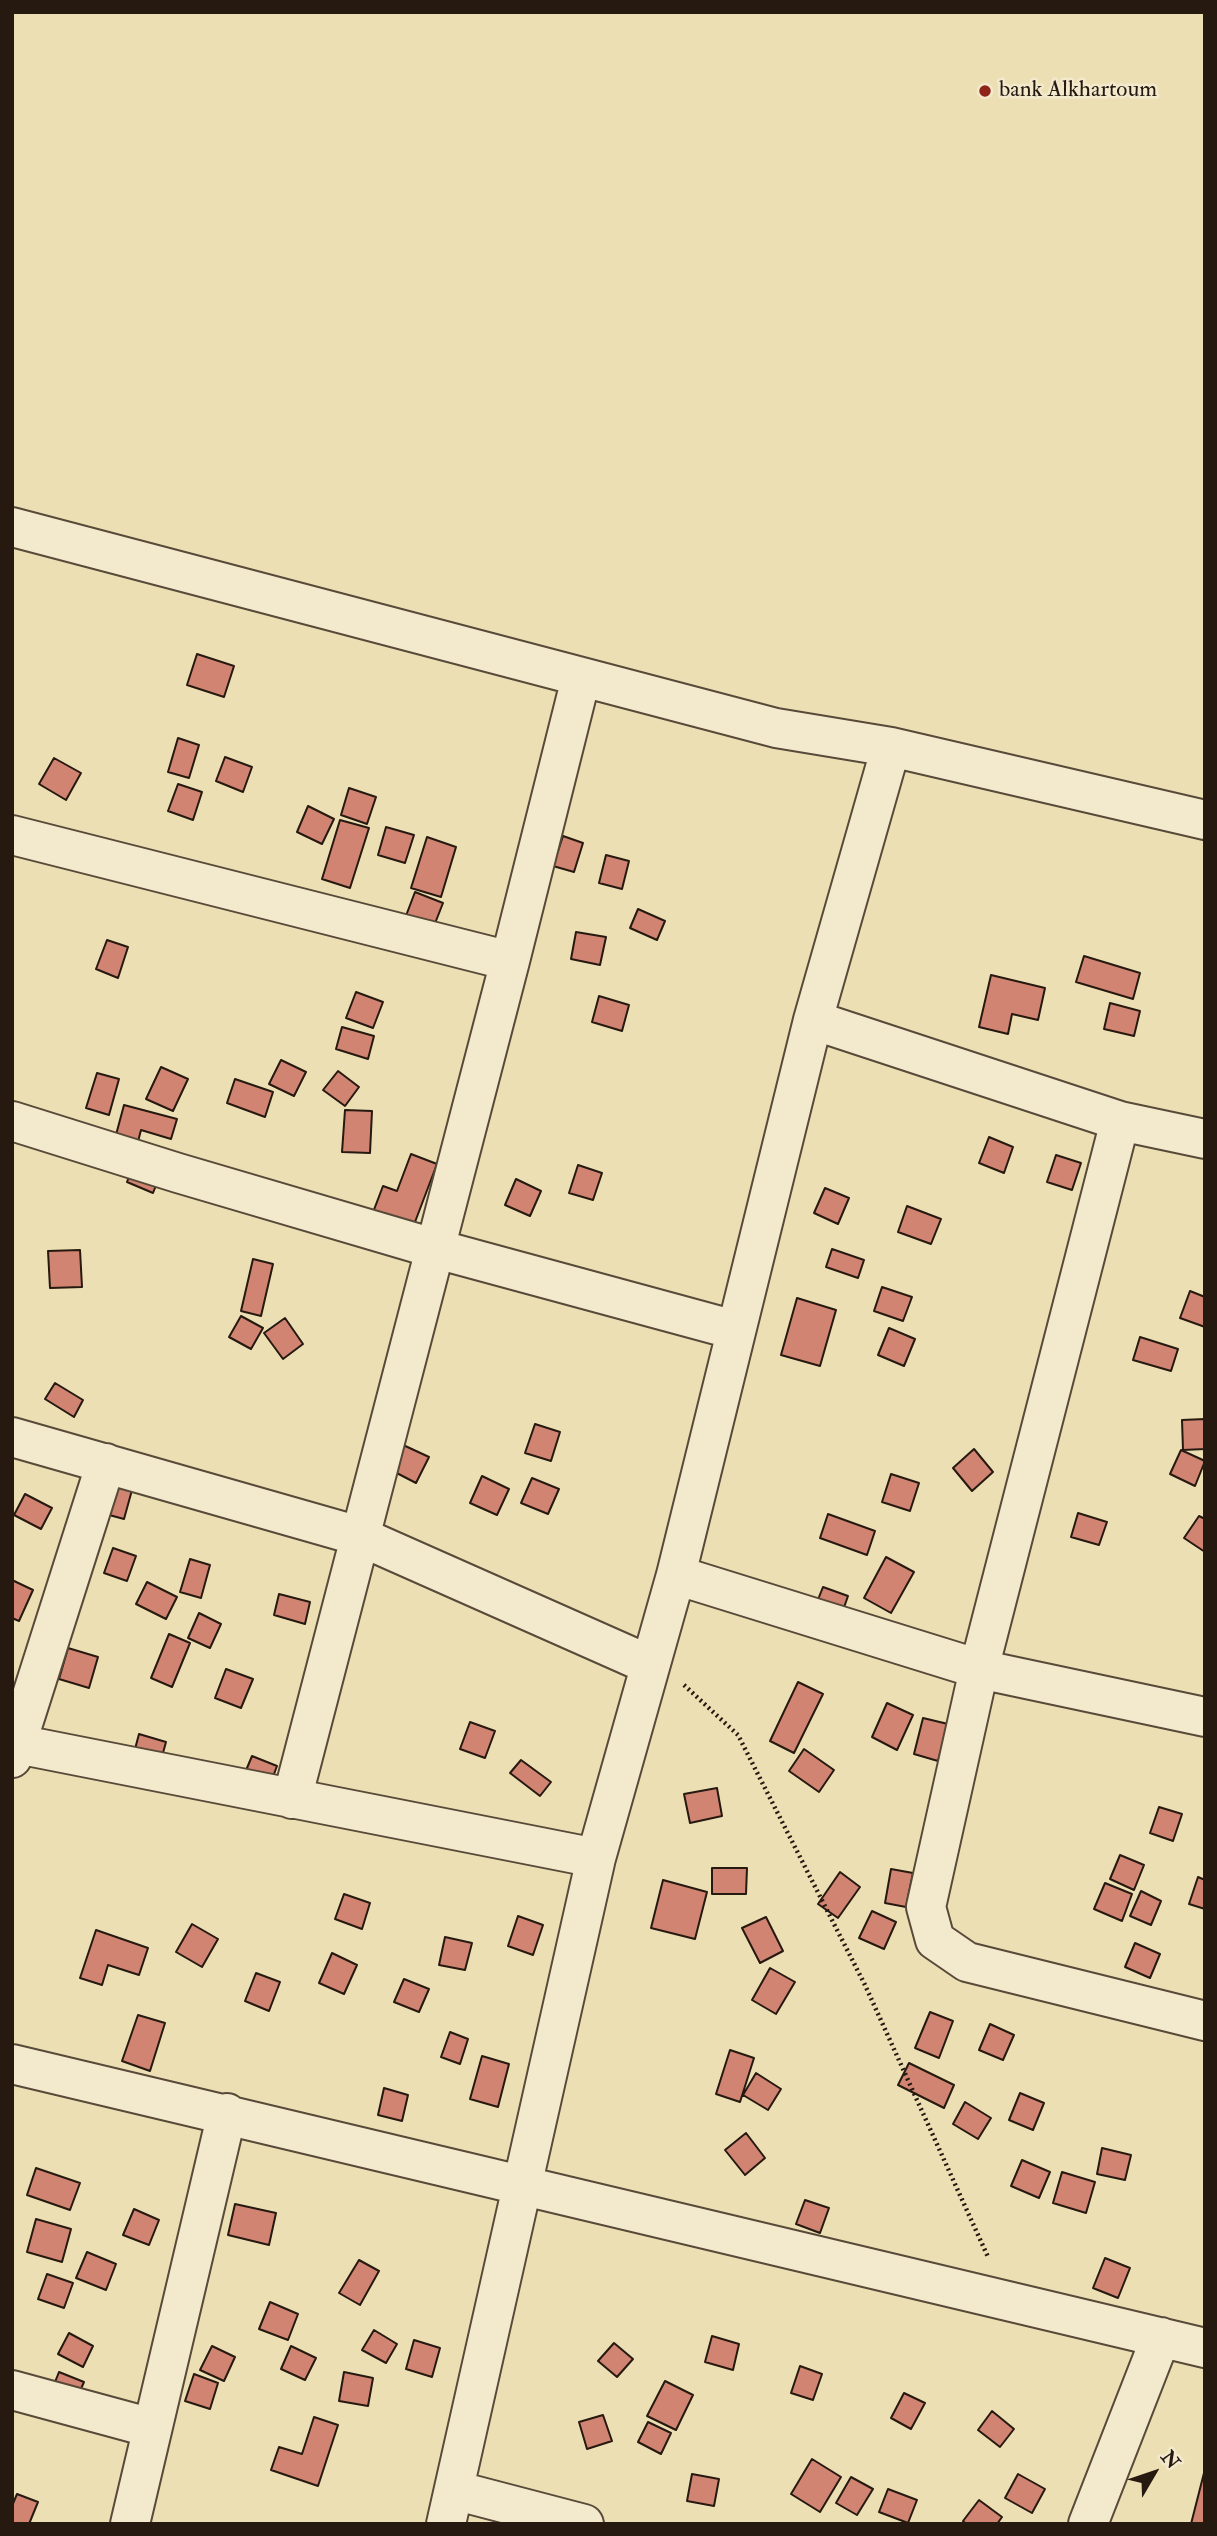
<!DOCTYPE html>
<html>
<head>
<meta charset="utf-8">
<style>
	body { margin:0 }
	#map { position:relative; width:1217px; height:2536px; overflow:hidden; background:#eddfb4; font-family:"IM FELL Double Pica",serif }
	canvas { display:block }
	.frame { position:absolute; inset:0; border:14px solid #261910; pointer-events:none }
	.north { position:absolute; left:1119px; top:2438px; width:70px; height:70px; -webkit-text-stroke:5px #f3eace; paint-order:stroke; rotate:51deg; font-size:19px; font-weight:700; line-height:28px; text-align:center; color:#261910 }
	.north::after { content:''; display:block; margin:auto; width:24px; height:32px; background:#261910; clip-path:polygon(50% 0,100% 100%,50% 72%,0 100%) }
</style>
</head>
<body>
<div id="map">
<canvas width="1217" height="2536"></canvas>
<div class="frame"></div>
<div class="north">N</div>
</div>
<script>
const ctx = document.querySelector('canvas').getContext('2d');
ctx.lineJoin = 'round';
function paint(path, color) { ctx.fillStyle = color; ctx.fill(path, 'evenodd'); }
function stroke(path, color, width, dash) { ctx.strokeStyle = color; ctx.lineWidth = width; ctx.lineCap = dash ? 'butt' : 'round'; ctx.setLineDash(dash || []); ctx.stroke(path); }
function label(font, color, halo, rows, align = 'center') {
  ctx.font = font + ' "IM FELL Double Pica",serif'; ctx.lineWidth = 5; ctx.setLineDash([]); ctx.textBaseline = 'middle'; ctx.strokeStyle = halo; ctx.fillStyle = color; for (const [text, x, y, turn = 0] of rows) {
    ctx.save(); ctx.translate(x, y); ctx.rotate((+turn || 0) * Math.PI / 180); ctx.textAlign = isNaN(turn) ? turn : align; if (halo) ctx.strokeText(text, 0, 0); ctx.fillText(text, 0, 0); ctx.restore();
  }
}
const building = new Path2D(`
	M197 654 234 666 224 697 187 685Z
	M178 738 199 745 189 778 168 772Z
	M225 757 252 767 243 792 216 781Z
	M54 758 81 773 66 800 39 784Z
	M178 784 202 792 193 820 168 811Z
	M349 788 376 797 367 824 341 815Z
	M308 806 334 819 322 844 297 832Z
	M340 820 369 828 350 888 322 879Z
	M386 827 414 835 405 863 378 855Z
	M563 836 583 843 574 872 553 866Z
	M427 837 456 847 441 897 411 888Z
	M606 855 629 861 622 889 599 883Z
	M415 892 443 903 432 931 404 921Z
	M638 909 665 921 657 940 630 928Z
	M576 932 606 937 600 965 571 959Z
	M107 940 128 947 118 978 96 969Z
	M1084 956 1140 973 1133 999 1076 982Z
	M991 975 1045 988 1038 1020 1012 1014 1008 1034 979 1027Z
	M356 992 383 1002 373 1028 346 1018Z
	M599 996 629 1005 622 1031 592 1022Z
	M1110 1003 1140 1011 1134 1036 1104 1029Z
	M342 1027 374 1036 368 1059 336 1049Z
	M281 1060 306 1072 294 1096 269 1084Z
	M161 1067 188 1079 173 1111 146 1099Z
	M338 1071 359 1087 345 1106 323 1090Z
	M97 1073 119 1079 109 1115 86 1108Z
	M235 1079 273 1092 265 1117 227 1103Z
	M124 1105 177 1119 171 1139 141 1130 135 1153 113 1146Z
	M345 1110 372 1111 370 1153 342 1152Z
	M989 1137 1013 1147 1004 1173 979 1163Z
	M411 1154 437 1164 404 1251 364 1236 383 1186 397 1191Z
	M1056 1155 1081 1163 1072 1190 1047 1182Z
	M136 1159 162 1170 153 1193 127 1182Z
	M578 1165 602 1173 593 1200 569 1193Z
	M516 1179 541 1191 530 1216 505 1205Z
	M825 1188 849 1198 838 1224 814 1213Z
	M907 1206 941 1219 931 1244 898 1232Z
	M832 1249 864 1260 858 1278 826 1267Z
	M80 1250 82 1287 50 1288 48 1251Z
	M253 1259 273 1264 261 1316 241 1311Z
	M882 1287 912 1297 903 1321 874 1311Z
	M1190 1291 1205 1297V1327L1180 1318Z
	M797 1298 836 1310 820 1366 781 1355Z
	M241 1316 263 1328 251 1349 229 1337Z
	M285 1318 303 1344 283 1359 264 1333Z
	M889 1328 915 1339 904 1366 878 1355Z
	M1140 1337 1178 1349 1171 1371 1133 1360Z
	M55 1383 83 1400 74 1417 45 1399Z
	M1205 1419V1449L1183 1450 1182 1420Z
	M535 1424 560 1432 551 1461 525 1453Z
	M401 1444 429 1457 416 1483 389 1469Z
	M974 1449 993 1472 972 1491 953 1468Z
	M1181 1450 1205 1461 1195 1486 1170 1474Z
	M891 1474 919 1483 910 1511 882 1502Z
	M482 1476 509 1489 497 1515 470 1503Z
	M532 1478 559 1489 548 1514 521 1503Z
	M106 1483 132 1490 124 1519 98 1512Z
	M25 1494 52 1508 41 1529 14 1515Z
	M1078 1513 1107 1522 1099 1545 1071 1537Z
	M828 1514 875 1531 867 1555 820 1538Z
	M1199 1516 1205 1519V1552L1184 1538Z
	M113 1548 136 1556 127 1581 104 1573Z
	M886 1557 914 1572 891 1613 864 1598Z
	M190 1559 210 1565 201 1598 180 1592Z
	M12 1580 33 1590 19 1621 12 1618Z
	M147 1582 177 1597 166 1619 136 1604Z
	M823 1587 848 1596 841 1616 815 1607Z
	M279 1594 310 1602 305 1624 274 1615Z
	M199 1613 221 1624 210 1648 188 1638Z
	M169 1634 190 1643 172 1687 151 1678Z
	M68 1648 98 1657 89 1688 59 1679Z
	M226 1669 253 1679 241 1708 215 1698Z
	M798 1682 823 1694 794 1753 770 1741Z
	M887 1703 913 1715 897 1750 872 1737Z
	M923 1718 948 1724 938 1761 914 1754Z
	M470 1722 495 1731 485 1758 460 1749Z
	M139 1734 166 1742 158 1771 131 1764Z
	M804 1749 834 1770 819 1792 789 1771Z
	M252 1756 277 1766 268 1790 242 1780Z
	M521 1760 551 1782 540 1796 510 1773Z
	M717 1788 722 1816 690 1823 684 1794Z
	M1159 1807 1182 1814 1173 1841 1150 1833Z
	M1120 1855 1144 1865 1134 1890 1110 1879Z
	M712 1868H747L746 1894H712Z
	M891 1869 913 1873 906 1907 885 1903Z
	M840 1872 860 1887 838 1918 818 1904Z
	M1198 1877 1205 1880V1909L1189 1904Z
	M663 1880 707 1892 695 1939 651 1928Z
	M1105 1883 1132 1894 1122 1921 1094 1909Z
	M1141 1891 1161 1901 1151 1925 1130 1916Z
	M344 1894 370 1903 362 1929 335 1919Z
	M872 1911 896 1922 884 1949 859 1938Z
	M518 1916 543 1925 533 1955 508 1946Z
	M766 1917 783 1951 760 1963 742 1928Z
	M192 1924 218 1939 202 1967 176 1952Z
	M96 1930 148 1948 139 1975 108 1965 102 1985 80 1978Z
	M445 1937 472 1943 465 1970 439 1965Z
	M1135 1943 1160 1954 1150 1978 1125 1967Z
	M332 1953 357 1965 344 1994 319 1983Z
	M770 1968 795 1982 776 2014 752 2000Z
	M256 1973 280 1982 269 2011 245 2001Z
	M404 1979 429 1989 419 2012 394 2002Z
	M930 2012 953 2021 939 2058 915 2048Z
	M138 2015 165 2023 150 2071 122 2061Z
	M990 2024 1014 2035 1003 2060 979 2050Z
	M450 2032 468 2039 460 2064 441 2057Z
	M730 2050 754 2058 740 2102 716 2094Z
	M482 2056 509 2064 498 2107 470 2099Z
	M909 2063 954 2085 944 2108 898 2085Z
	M756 2073 781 2089 768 2110 743 2095Z
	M384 2088 408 2095 402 2121 378 2115Z
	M1020 2093 1044 2103 1033 2130 1009 2120Z
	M965 2102 991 2118 978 2139 953 2124Z
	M746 2133 765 2158 745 2175 725 2150Z
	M1102 2148 1131 2155 1125 2180 1097 2174Z
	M1022 2160 1050 2172 1039 2198 1011 2186Z
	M36 2168 80 2183 70 2210 27 2195Z
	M1062 2172 1095 2182 1086 2213 1053 2203Z
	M805 2200 829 2208 820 2233 796 2224Z
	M235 2204 276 2213 269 2245 228 2235Z
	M134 2209 159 2220 149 2245 123 2235Z
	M36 2219 71 2229 62 2262 27 2252Z
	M87 2252 116 2264 106 2290 76 2278Z
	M1105 2258 1130 2268 1118 2298 1093 2288Z
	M359 2260 379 2271 360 2305 339 2293Z
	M47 2274 73 2283 64 2308 38 2299Z
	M270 2302 298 2314 288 2340 259 2329Z
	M374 2330 397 2344 386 2363 362 2350Z
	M69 2333 93 2346 83 2367 58 2354Z
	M712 2336 739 2344 733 2370 705 2362Z
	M414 2340 440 2348 432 2377 406 2369Z
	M614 2343 633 2359 617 2377 598 2361Z
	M212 2346 235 2357 224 2381 200 2370Z
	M291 2346 316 2358 305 2380 281 2369Z
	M800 2366 822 2374 813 2400 791 2393Z
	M59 2372 84 2382 73 2407 49 2397Z
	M344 2372 373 2378 368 2406 339 2401Z
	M194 2374 218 2383 210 2409 185 2401Z
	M665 2381 693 2395 676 2430 647 2416Z
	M904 2393 925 2403 911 2429 891 2418Z
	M992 2411 1014 2429 1000 2447 978 2430Z
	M603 2415 612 2441 587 2449 579 2422Z
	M314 2417 338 2425 318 2486 271 2470 279 2447 302 2454Z
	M648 2422 671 2433 661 2454 638 2442Z
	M812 2459 841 2477 820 2512 791 2494Z
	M1205 2469V2524H1191Z
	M692 2474 719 2479 714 2506 687 2501Z
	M1018 2474 1045 2489 1032 2513 1005 2498Z
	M851 2477 873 2489 857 2515 836 2503Z
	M888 2489 917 2500 908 2523 879 2512Z
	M17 2494 38 2502 29 2524 12 2523V2506Z
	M979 2500 1002 2517 997 2524H966L963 2521Z`);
const path = new Path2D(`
	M684 1685 738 1735 865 1985 988 2257`);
const minor = new Path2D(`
	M12 527 776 728 891 747 1205 820
	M12 835 510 961
	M813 1020 1120 1121 1205 1139
	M12 1121 178 1173 433 1248 735 1330
	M1120 1121 979 1669 926 1907 935 1940 967 1962 1205 2021
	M12 1437 359 1536 650 1665
	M676 1575 979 1669 1205 1717
	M12 1743 596 1858
	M12 1758 106 1463
	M292 1799 510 961 581 678
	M12 2064 1205 2348
	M12 2390 152 2428
	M454 2490 584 2524
	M130 2524 227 2113
	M446 2524 596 1858 676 1575 813 1020 891 747
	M1088 2524 1161 2337`);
const markers = [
	[985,91,7,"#8f2418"]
];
const poiNames = [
	["bank Alkhartoum",999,91]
];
paint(building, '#d18472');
stroke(building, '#261910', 2);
stroke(minor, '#584a39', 42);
stroke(path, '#261910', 4.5, [2, 3.5]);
stroke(minor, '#f3eace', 38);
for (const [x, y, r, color] of markers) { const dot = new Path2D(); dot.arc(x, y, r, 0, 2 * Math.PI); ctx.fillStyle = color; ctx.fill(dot); stroke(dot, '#f3eace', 2.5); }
label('23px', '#261910', '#f3eace', poiNames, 'left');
</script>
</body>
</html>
